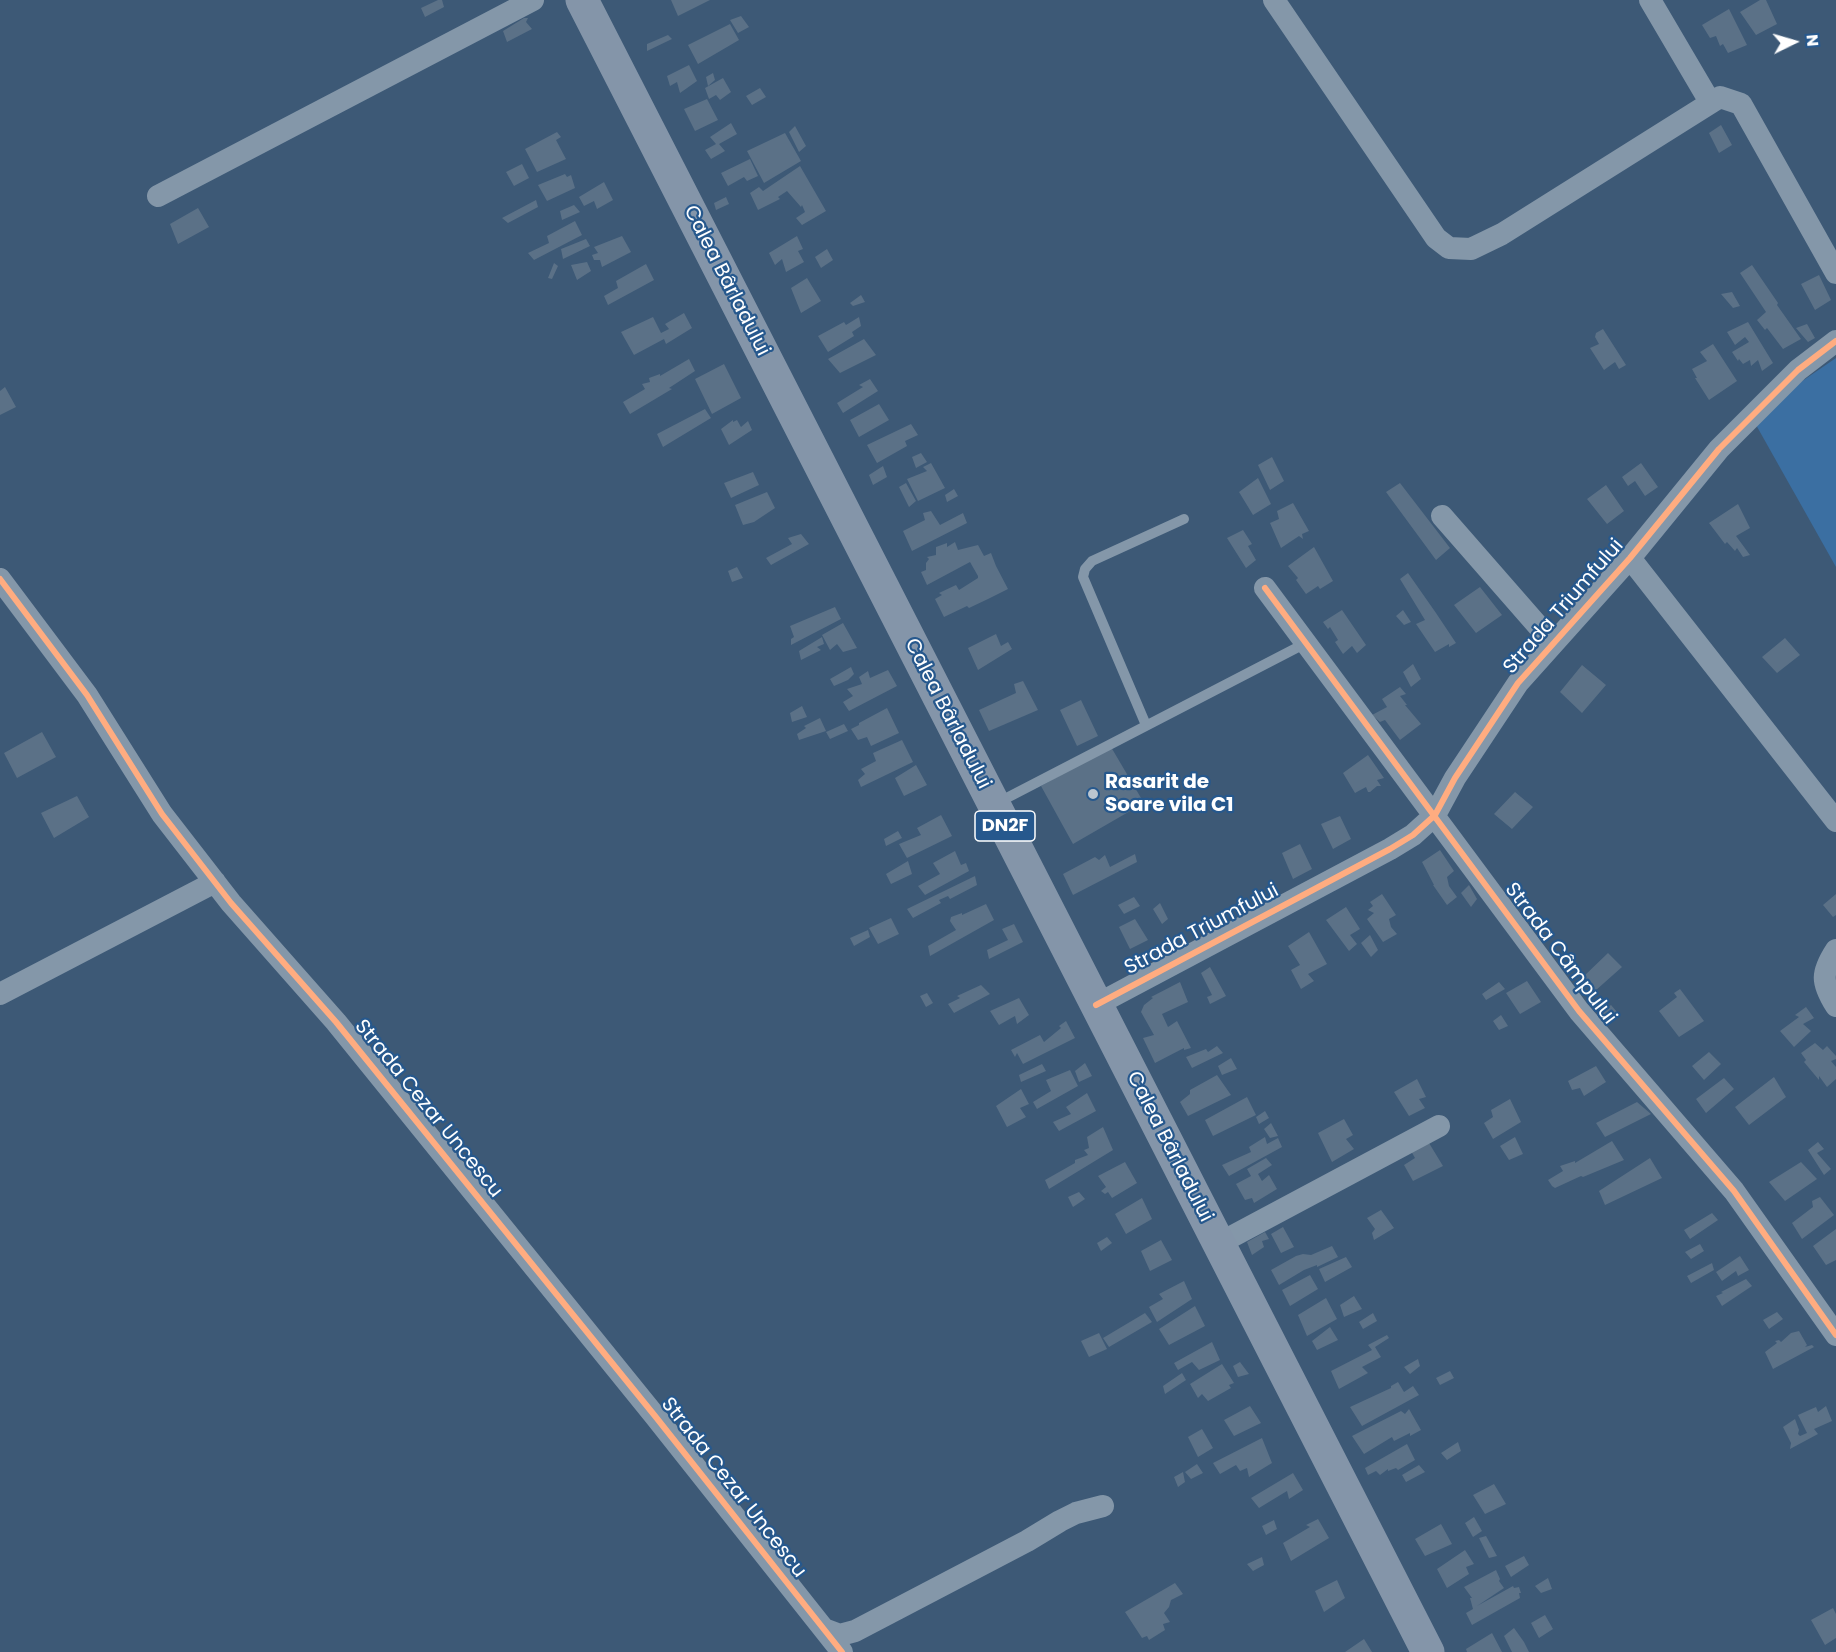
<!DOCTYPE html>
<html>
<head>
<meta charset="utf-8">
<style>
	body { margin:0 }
	#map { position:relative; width:1836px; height:1652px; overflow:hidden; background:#3d5976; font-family:Poppins,sans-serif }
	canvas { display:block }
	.north { position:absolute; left:1764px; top:12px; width:60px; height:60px; -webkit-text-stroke:4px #26588d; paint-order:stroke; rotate:85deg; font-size:16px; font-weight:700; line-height:24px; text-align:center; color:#fff }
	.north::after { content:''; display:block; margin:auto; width:21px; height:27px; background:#fff; clip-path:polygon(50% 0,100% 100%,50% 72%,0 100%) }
</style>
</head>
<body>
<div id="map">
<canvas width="1836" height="1652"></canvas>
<div class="north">N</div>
</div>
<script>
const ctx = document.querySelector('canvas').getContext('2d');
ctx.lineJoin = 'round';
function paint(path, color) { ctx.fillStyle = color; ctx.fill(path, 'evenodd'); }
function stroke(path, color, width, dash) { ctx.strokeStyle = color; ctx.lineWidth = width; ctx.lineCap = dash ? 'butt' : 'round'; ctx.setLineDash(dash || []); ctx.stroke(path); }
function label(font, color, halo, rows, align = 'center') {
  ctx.font = font + ' Poppins,sans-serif'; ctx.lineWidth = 4.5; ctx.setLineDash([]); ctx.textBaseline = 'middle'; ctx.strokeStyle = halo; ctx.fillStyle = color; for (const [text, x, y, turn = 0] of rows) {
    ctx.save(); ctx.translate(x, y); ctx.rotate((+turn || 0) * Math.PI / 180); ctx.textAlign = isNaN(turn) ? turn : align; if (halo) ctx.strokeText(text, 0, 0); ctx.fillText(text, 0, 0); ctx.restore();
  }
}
const green = new Path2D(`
	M1836 358V567L1751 416Z`);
const building = new Path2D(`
	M438 0H442L444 7 425 17 421 8Z
	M671 0H710L678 16Z
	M1760 0H1766L1777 24 1756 35 1740 12Z
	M1729 9 1747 45 1728 53 1723 44 1720 46 1716 36 1710 38 1702 25Z
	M741 16 749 27 738 33 730 20Z
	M524 18H528L526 22 532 29 507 42 503 31Z
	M730 24 739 40 698 64 688 45Z
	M668 35 672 39 647 51V44Z
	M689 65 697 81 680 93 677 82 670 86 667 76Z
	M713 73 715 80 708 86 706 77Z
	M723 78 731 92 720 100 716 95 709 99 705 88Z
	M760 88 766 97 752 105 746 96Z
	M707 99 718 120 695 131 684 109Z
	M731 123 737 134 719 144 725 151 711 159 705 150 716 144 710 137Z
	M1721 125 1732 145 1719 153 1709 133Z
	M795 126 806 146 799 152 789 132Z
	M557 132 561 137 556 140 566 159 537 172 525 149Z
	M785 133 801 161 764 183 747 151Z
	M750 159 758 176 747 181 744 177 728 186 721 173Z
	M522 164 529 178 514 186 506 172Z
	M800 166 826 211 802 225 796 218 805 212 802 205 801 207 787 191 778 197 780 199 758 210 750 193 759 187 763 191Z
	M565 174 567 177 571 175 575 188 547 201 538 185Z
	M604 182 613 200 597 209 594 201 584 206 579 197Z
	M726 197 729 204 716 210 714 203Z
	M536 200 538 207 508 223 502 218Z
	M574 205 580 212 562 220 560 211Z
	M198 208 209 227 178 244 170 224Z
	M575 221 582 235 534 260 528 253 549 243 547 236Z
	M622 236 631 252 602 267 600 260H594L592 255 598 253 594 247Z
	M797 236 803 249 798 251 804 262 786 272 782 259 775 265 769 253Z
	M586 239 590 246 563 259 561 249Z
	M827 249 833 260 821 268 815 257Z
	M587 262 591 271 577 280 571 265Z
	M554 263 558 266 552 279 548 278Z
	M646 264 654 280 608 305 604 296 618 288 616 281Z
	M1752 265 1778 303 1777 305 1801 339 1783 349 1767 328 1765 330 1757 320 1766 312 1740 273Z
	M1819 275 1831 300 1815 310 1801 284Z
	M807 278 821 301 801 313 791 288Z
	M1732 292 1740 306 1733 308 1721 294Z
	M861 295 865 302 853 306 850 303Z
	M684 313 692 328 666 344 664 339 634 355 621 332 653 317 661 333 669 329 665 324Z
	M859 317 861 326 852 332 854 336 828 352 818 336 844 322 846 325Z
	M1748 322 1773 363 1762 371 1758 360 1751 366 1750 360 1743 364 1739 359 1738 361 1732 352 1749 342 1745 337 1735 345 1727 332Z
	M1807 324 1815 338 1808 342 1796 328Z
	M1603 329 1626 365 1619 369 1615 362 1604 370 1590 348 1599 344 1595 337 1596 333Z
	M864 339 876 355 840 373 828 359Z
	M1713 344 1737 381 1709 400 1695 378H1697L1692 369 1707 361 1700 352Z
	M689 359 695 371 669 388 672 389 630 414 623 402 645 389 642 384 650 382 649 378 660 374V376Z
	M724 364 741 398 712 414 695 379Z
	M870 379 878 391 843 413 837 403 863 387 859 385Z
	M5 387 16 407 0 415V391Z
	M879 404 889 420 859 437 850 420Z
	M705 409 711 418 663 447 657 434Z
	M733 420V422L737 420 741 427 748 421 752 430 729 445 721 429Z
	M911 424 918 435 905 441 907 446 877 463 867 445Z
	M921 453 927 462 916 468 912 457Z
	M1272 457 1284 481 1270 490 1258 465Z
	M931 463 945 488 918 501 907 479 927 471 923 467Z
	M1641 463 1658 487 1645 496 1635 481 1628 486 1622 477Z
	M883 466 887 477 873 485 869 475Z
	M753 472 759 485 731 498 724 483Z
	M1258 478 1271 504 1253 515 1239 492Z
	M906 483 916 501 909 507 899 487Z
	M1400 483 1450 548 1436 560 1386 492Z
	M1606 485 1624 511 1607 524 1587 499Z
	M954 489 958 496 947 502 945 495Z
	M767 492 775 508 754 522 743 525 735 505Z
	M1293 503 1309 531 1302 534 1303 539 1299 536 1281 548 1270 523 1279 519 1277 511Z
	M1738 504 1750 528 1736 536 1750 555 1743 557 1737 548 1735 551 1727 542 1725 544 1709 523Z
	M931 511 940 525 963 513 967 523 912 551 903 531 925 520 923 513Z
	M1243 530 1252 544 1248 546 1256 560 1246 568 1227 538Z
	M801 534 809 544 771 565 766 558 792 544 788 538Z
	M955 542 958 550 978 545 984 556 991 553 996 566 1008 589 988 599 969 608 967 606 944 617 935 599 942 595 939 593 956 585 959 590 978 578V576L970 562 927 585 921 572 926 570V563L929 559 927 557 936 555V547L947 543V547Z
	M1314 547 1333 581 1320 589 1318 586 1306 594 1296 580 1298 578 1288 566Z
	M737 567 743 578 732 582 728 571Z
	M1408 573 1436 613 1456 643 1449 647V644L1435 652 1416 624 1425 620 1400 579Z
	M1480 587 1502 615 1476 633 1454 605Z
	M835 607 841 619 791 645V639L794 637 790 626Z
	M1342 610 1366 645 1357 653 1352 646 1343 654 1335 642 1338 640 1330 627 1328 629 1323 622Z
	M1403 610 1411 622 1404 625 1396 616Z
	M843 623 857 648 843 652 837 644 830 650 822 635Z
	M996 634 1001 646 1008 642 1012 649 978 670 968 648Z
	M822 637 824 644 817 647 821 650 801 660 799 651Z
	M1785 638 1800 655 1777 673 1762 657Z
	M1413 664 1421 679 1411 687 1403 672Z
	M1582 665 1606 685 1582 713 1560 692Z
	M851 667 854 674 848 680 834 686 830 679Z
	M888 670 897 686 849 711 843 702 853 696 847 689 862 684 859 677 868 671 870 678Z
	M1023 681 1038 710 989 731 979 710 1016 693 1014 684Z
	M1400 687 1406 694 1400 696 1407 705H1405L1421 724 1400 740 1385 720 1380 722 1372 715 1387 707 1382 699Z
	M1081 700 1098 736 1077 746 1060 710Z
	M802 706 807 717 792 722 790 713Z
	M887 708 899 733 871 746 867 737 858 740 851 729 859 725V723Z
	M820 718 826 731 799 740 797 734 806 728 804 726Z
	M844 724 848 731 830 739 826 732Z
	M42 732 56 757 17 778 4 753Z
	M902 740 913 762 861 787 858 780 865 774 861 769 876 761 873 753Z
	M1111 747 1144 803 1073 844 1041 786Z
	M1368 755 1384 778 1377 780 1381 786H1377L1370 792H1368L1366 787 1355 793 1343 773Z
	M916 765 927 785 904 796 895 778Z
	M1515 792 1533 807 1512 829 1494 814Z
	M77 796 89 817 54 838 41 813Z
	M941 815 952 836 907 858 899 844 921 835 917 828Z
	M1340 816 1351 839 1333 849 1321 824Z
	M898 831 902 838 886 846 884 839Z
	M1300 844 1312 869 1293 879 1282 853Z
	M1440 850 1454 871 1447 877 1449 886 1457 897 1447 905 1433 885H1434L1422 862Z
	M955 851 961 865 966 863 969 871 925 895 918 886 940 874 933 863Z
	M1135 854 1137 862 1073 895 1063 874 1095 857 1099 860 1105 855 1110 867Z
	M908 861 912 874 891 884 886 874Z
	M975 876 977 885 950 899 948 896 939 900 941 903 913 918 907 909Z
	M1469 885 1477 899 1471 907 1461 893Z
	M1382 894 1396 915 1389 919 1391 927 1397 934 1383 942 1367 919 1374 913 1368 910 1373 906 1370 902Z
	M1836 894V915L1833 917 1823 905Z
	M1134 897 1140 906 1124 914 1118 905Z
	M1160 903 1168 919 1162 924 1153 909Z
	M986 904 994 920 930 956 928 946 956 930 950 921 951 917 962 913V915Z
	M1346 907 1360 929 1350 935 1357 944 1349 951 1326 920Z
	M891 918 899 934 878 944 869 928Z
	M1135 919 1148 940 1130 949 1119 927Z
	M1014 924 1023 942 989 959 987 950 1008 940 1002 929Z
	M868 930 870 937 854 946 850 938Z
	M1309 932 1327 964 1308 974 1314 981 1301 989 1291 970 1300 965 1288 946Z
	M1370 935 1378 950 1371 957 1361 943Z
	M1608 953 1622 967 1595 991 1583 977Z
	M1210 967 1226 996 1210 1004 1207 997 1212 995 1201 973Z
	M1527 981 1541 1002 1520 1014 1506 993Z
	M1180 982 1188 1002 1162 1014 1168 1027 1177 1021 1191 1048 1184 1050V1048L1155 1063 1143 1038 1154 1035 1141 1012 1144 1005 1153 998 1151 997Z
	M1499 982 1505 989 1486 1000 1482 994Z
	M981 985 990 994 954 1013 948 1004 960 998 957 996Z
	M1680 989 1704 1021 1679 1037 1659 1011 1677 997 1674 993Z
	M927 993 933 1003 926 1007 920 996Z
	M1019 998 1029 1015 1017 1024 1015 1016 999 1025 990 1011Z
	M1611 1005 1617 1012 1605 1022 1600 1013Z
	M1806 1007 1814 1018 1803 1024 1811 1031 1794 1047 1780 1031 1799 1017 1795 1015Z
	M1501 1015 1508 1026 1499 1030 1493 1021Z
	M1066 1021 1075 1038 1023 1064 1017 1053 1015 1057 1011 1050 1040 1035 1044 1042 1061 1028 1059 1026Z
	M1815 1043 1823 1050 1827 1046 1836 1056V1059L1831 1061 1836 1067V1079L1827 1087 1819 1076V1080L1804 1062 1806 1060 1801 1053Z
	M1217 1046 1223 1053 1192 1068 1186 1057 1206 1049 1208 1052Z
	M1709 1052 1721 1064 1704 1080 1692 1066Z
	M1231 1058 1237 1069 1222 1075 1218 1066Z
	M1085 1063 1092 1076 1079 1082 1075 1071Z
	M1042 1064 1046 1071 1021 1082 1019 1075Z
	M1596 1066 1606 1082 1584 1096 1580 1088 1572 1090 1568 1081Z
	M1070 1070 1078 1086 1037 1109 1033 1102 1051 1091 1046 1080Z
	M1217 1075 1231 1095 1188 1116 1180 1102 1190 1094V1090Z
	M1774 1077 1786 1097 1749 1125 1735 1107Z
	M1724 1078 1734 1089 1706 1113 1696 1099Z
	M1417 1079 1426 1097 1419 1099 1425 1108 1409 1116 1394 1092Z
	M1021 1089 1029 1104 1020 1108 1026 1117 1007 1127 996 1106Z
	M1087 1093 1096 1111 1059 1131 1053 1122 1071 1114 1066 1107Z
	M1247 1097 1256 1115 1213 1136 1205 1120Z
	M1510 1099 1521 1122 1493 1139 1484 1123 1493 1117 1491 1110Z
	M1637 1102 1651 1114 1605 1137 1596 1123Z
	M1265 1111 1269 1118 1259 1124 1256 1117Z
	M1344 1119 1353 1135 1346 1139 1354 1149 1332 1162 1318 1133Z
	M1271 1123 1278 1136 1270 1138 1264 1129Z
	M1103 1127 1113 1150 1049 1189 1045 1180 1075 1163V1160L1088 1155 1084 1150 1089 1148 1087 1137Z
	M1265 1137 1267 1144 1278 1138 1282 1147 1229 1176 1222 1165 1251 1152 1249 1147Z
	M1515 1137 1523 1154 1509 1160 1500 1146Z
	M1612 1141 1624 1160 1583 1177 1581 1176 1555 1188 1552 1186 1548 1180 1563 1171 1560 1166 1575 1161V1163Z
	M1818 1142 1824 1149 1817 1153 1831 1169 1824 1175 1808 1150Z
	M1429 1143 1443 1166 1413 1181 1404 1165 1415 1158 1411 1151Z
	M1266 1158 1272 1165 1258 1174 1262 1181 1269 1175 1277 1189 1254 1203 1252 1198 1245 1200 1236 1184 1251 1176 1247 1169Z
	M1650 1158 1662 1178 1605 1205 1599 1191Z
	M1125 1162 1137 1183 1112 1198 1108 1192 1105 1194 1101 1191 1106 1187 1098 1176Z
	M1801 1162 1817 1179 1785 1201 1769 1182Z
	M1079 1192 1085 1199 1073 1207 1068 1197Z
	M1820 1197 1834 1215 1802 1239 1792 1223 1813 1207 1812 1201Z
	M1142 1198 1152 1219 1126 1234 1115 1214Z
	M1381 1210 1394 1228 1374 1240 1372 1233 1375 1229 1367 1218Z
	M1712 1213 1718 1220 1690 1239 1684 1230Z
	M1283 1227 1294 1247 1281 1253 1271 1234Z
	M1836 1229V1260L1826 1265 1813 1246Z
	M1265 1232 1269 1239 1262 1241 1264 1247 1252 1255 1247 1242Z
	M1107 1237 1112 1243 1101 1251 1097 1243Z
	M1161 1240 1172 1260 1150 1271 1141 1251Z
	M1700 1244 1704 1251 1691 1259 1685 1252Z
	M1332 1246 1338 1257 1317 1267V1265L1304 1270 1279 1285 1271 1270 1296 1256 1303 1254 1311 1255Z
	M1740 1256 1749 1270 1738 1276 1736 1271 1722 1281 1716 1272Z
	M1346 1257 1352 1267 1325 1282 1319 1269Z
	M1712 1263 1714 1270 1691 1283 1687 1276Z
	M1310 1275 1318 1289 1290 1306 1282 1290Z
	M1746 1279 1752 1286 1722 1306 1716 1296 1723 1293 1721 1292Z
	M1184 1281 1192 1299 1157 1322 1149 1307 1163 1299 1159 1294Z
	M1354 1296 1362 1309 1344 1317 1340 1305Z
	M1326 1298 1337 1319 1307 1336 1298 1315Z
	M1195 1306 1205 1326 1169 1345 1159 1329Z
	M1777 1312 1783 1319 1769 1329 1763 1320Z
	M1145 1313 1152 1322 1109 1347 1103 1338Z
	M1373 1313 1377 1321 1363 1329 1359 1322Z
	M1330 1327 1338 1340 1317 1350 1312 1341Z
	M1799 1331 1807 1345 1805 1347 1812 1345 1814 1347 1773 1369 1765 1352 1777 1343 1775 1341 1779 1340 1781 1342 1791 1333Z
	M1099 1333 1107 1349 1089 1357 1081 1341Z
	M1387 1335 1389 1338 1375 1347 1381 1357 1362 1367 1368 1373 1339 1389 1331 1371 1372 1350 1368 1345Z
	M1212 1342 1220 1360 1199 1370 1192 1362 1178 1370 1174 1363Z
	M1418 1359 1420 1366 1410 1374 1404 1367Z
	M1240 1362 1249 1374 1238 1377 1233 1366Z
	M1222 1364 1234 1383 1229 1385 1231 1388 1208 1401 1202 1394 1198 1398 1190 1384Z
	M1450 1371 1454 1378 1440 1385 1436 1378Z
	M1182 1373 1186 1380 1165 1394 1163 1386Z
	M1398 1382 1404 1392 1413 1386 1419 1395 1362 1426 1350 1407 1391 1388V1386Z
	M1250 1406 1261 1423 1234 1436 1224 1420Z
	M1826 1406 1832 1421 1814 1429 1818 1434 1790 1449 1791 1443 1783 1427 1795 1419 1799 1430 1798 1434 1800 1436 1807 1433 1798 1415 1816 1407 1818 1412Z
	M1409 1409 1421 1430 1410 1436V1433L1394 1441 1392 1437 1364 1454 1352 1436 1401 1411 1405 1414Z
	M1202 1429 1213 1448 1198 1457 1188 1437Z
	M1262 1438 1272 1463 1249 1477 1247 1468 1240 1471 1236 1465 1220 1474 1213 1463Z
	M1458 1442 1461 1451 1447 1460 1441 1453Z
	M1407 1444 1415 1460 1398 1470 1396 1468 1388 1471V1469L1380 1475 1376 1471 1368 1475 1365 1468Z
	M1197 1464 1203 1473 1191 1479 1185 1472Z
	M1419 1465 1425 1472 1406 1482 1402 1475Z
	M1183 1472 1185 1482 1178 1487 1174 1477Z
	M1293 1473 1303 1490 1289 1499 1287 1491 1259 1508 1251 1498Z
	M1494 1484 1506 1504 1485 1514 1473 1495Z
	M1474 1517 1482 1531 1473 1537 1465 1523Z
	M1318 1519 1329 1538 1291 1561 1283 1543 1310 1527 1306 1525Z
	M1274 1520 1277 1529 1266 1535 1262 1526Z
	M1441 1524 1452 1544 1425 1556 1415 1539Z
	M1486 1536 1497 1556 1489 1558 1479 1538Z
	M1465 1550 1474 1564 1466 1567 1469 1574 1447 1588 1437 1569Z
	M1524 1556 1529 1565 1511 1577 1505 1566Z
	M1262 1557 1264 1565 1253 1571 1247 1564Z
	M1496 1570 1500 1579 1499 1581 1504 1588 1477 1606 1513 1586 1514 1588 1519 1587 1521 1593H1519L1520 1598 1472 1625 1466 1613 1473 1609 1470 1598H1472L1464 1587Z
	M1548 1578 1552 1589 1541 1593 1535 1586Z
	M1337 1580 1345 1598 1324 1612 1315 1591Z
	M1175 1583 1183 1594 1171 1600 1169 1607 1164 1613 1170 1622 1163 1624 1165 1630 1149 1640 1147 1636 1142 1638 1125 1612Z
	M1833 1608 1836 1614V1638L1825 1645 1811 1620Z
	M1545 1615 1553 1629 1539 1638 1531 1623Z
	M1514 1628 1524 1642 1529 1652H1512L1504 1636Z
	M1492 1633 1502 1652H1467L1466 1649Z
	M1364 1639 1372 1652H1345Z`);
const service = new Path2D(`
	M1146 725 1083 577 1085 569 1092 561 1184 519
	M997 803 1306 643`);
const minor = new Path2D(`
	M1274 0 1436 238 1449 248 1471 249 1502 234 1720 97 1741 104 1836 273
	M1650 0 1710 102
	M158 196 533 0
	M1442 516 1553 643
	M1630 558 1836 821
	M0 579 87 695 162 814 231 903 336 1022 655 1416 842 1652
	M1265 588 1579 1011 1734 1191 1836 1335
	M1836 950C1821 973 1821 982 1836 1006
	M0 994 215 882
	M1096 1005 1390 849 1413 835 1435 815 1455 778 1518 683 1630 558 1719 449 1798 370 1836 341
	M1218 1244 1439 1126
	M824 1629 840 1635 855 1631 1027 1541 1060 1521 1076 1513 1103 1506`);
const primary = new Path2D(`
	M582 0 1428 1652`);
const cycleway = new Path2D(`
	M0 579 87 695 162 814 231 903 336 1022 655 1416 842 1652
	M1265 588 1579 1011 1734 1191 1836 1335
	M1096 1005 1390 849 1413 835 1435 815 1455 778 1518 683 1630 558 1719 449 1798 370 1836 341`);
const markers = [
	[1093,794,6,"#bbc5cf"]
];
const shields = [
	[1005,826,60]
];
const shieldNames = [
	["DN2F",1005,826]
];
const streetNames = [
	["Calea Bârladului",726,281,63],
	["Strada Triumfului",1564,607,-49],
	["Calea Bârladului",947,714,63],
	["Strada Triumfului",1202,930,-28],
	["Strada Câmpului",1560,954,53],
	["Strada Cezar Uncescu",428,1109,51],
	["Calea Bârladului",1169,1147,63],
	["Strada Cezar Uncescu",733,1488,52]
];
const poiNames = [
	["Rasarit de",1105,783],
	["Soare vila C1",1105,806]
];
paint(green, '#3b6fa2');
paint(building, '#5b7187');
stroke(service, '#8497a9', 10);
stroke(minor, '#8497a9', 22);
stroke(primary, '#8495a9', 33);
stroke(cycleway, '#ffac80', 6);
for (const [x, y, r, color] of markers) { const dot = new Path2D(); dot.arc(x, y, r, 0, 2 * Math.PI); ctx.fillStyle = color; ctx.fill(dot); stroke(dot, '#26588d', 2); }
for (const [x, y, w] of shields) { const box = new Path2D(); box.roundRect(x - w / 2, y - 15, w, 30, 4.5); ctx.fillStyle = '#26588d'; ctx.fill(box); stroke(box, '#fff', 1.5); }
label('bold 18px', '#fff', null, shieldNames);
label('20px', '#fff', '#26588d', streetNames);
label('bold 20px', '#fff', '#26588d', poiNames, 'left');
</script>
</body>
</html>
